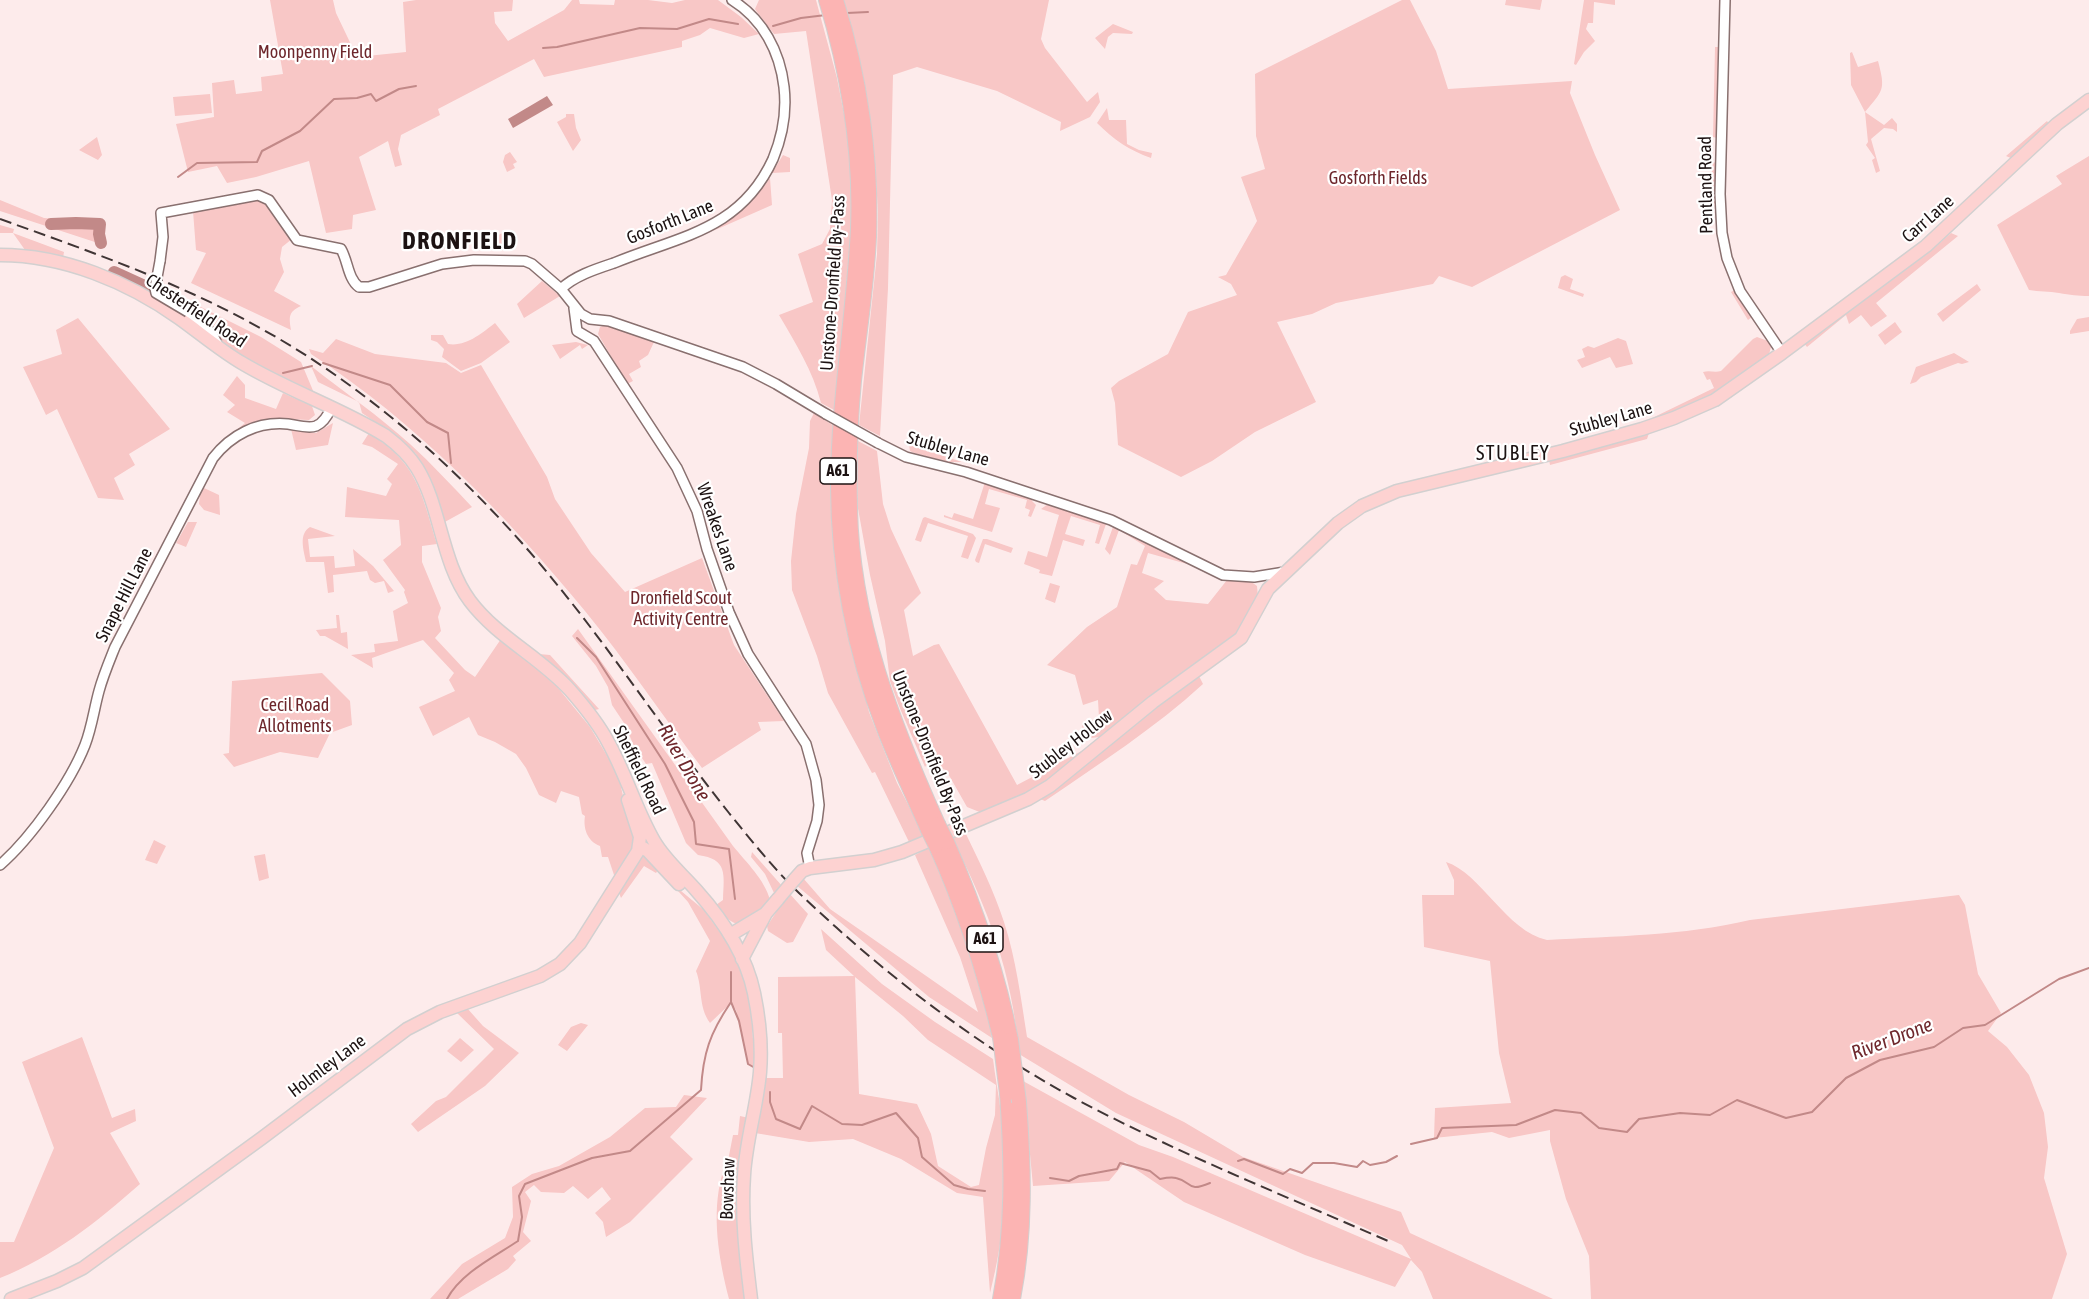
<!DOCTYPE html>
<html>
<head>
<meta charset="utf-8">
<style>
	body { margin:0 }
	canvas { display:block; background:#fdebeb }
</style>
</head>
<body>
<canvas width="2089" height="1299"></canvas>
<script>
const ctx = document.querySelector('canvas').getContext('2d');
ctx.lineJoin = 'round';
function paint(path, color) { ctx.fillStyle = color; ctx.fill(path, 'evenodd'); }
function stroke(path, color, width, dash) { ctx.strokeStyle = color; ctx.lineWidth = width; ctx.lineCap = dash ? 'butt' : 'round'; ctx.setLineDash(dash || []); ctx.stroke(path); }
function label(font, color, halo, rows, align = 'center') {
  ctx.font = font + ' "Asap Condensed",sans-serif'; ctx.lineWidth = 4.5; ctx.setLineDash([]); ctx.textBaseline = 'middle'; ctx.strokeStyle = halo; ctx.fillStyle = color; for (const [text, x, y, turn = 0] of rows) {
    ctx.save(); ctx.translate(x, y); ctx.rotate((+turn || 0) * Math.PI / 180); ctx.textAlign = isNaN(turn) ? turn : align; if (halo) ctx.strokeText(text, 0, 0); ctx.fillText(text, 0, 0); ctx.restore();
  }
}
const green = new Path2D(`
	M270 0H333L336 13 357 57 406 52 403 2 416 0H513L512 11 494 12 495 23 508 41 564 10 572 0H579L580 4 614 5 615 0H648L672 3 685 0H718L741 17 759 34 744 38 710 28 700 35 682 41V47L544 77 534 59 438 109 440 115 401 135 398 149 402 165 395 167 388 141 359 157 376 210 353 215 352 229 326 233 309 161 256 177 227 183 217 166 188 172 176 124 214 117 212 83 234 80 236 94 262 91 261 77 283 74Z
	M759 0H816L837 78 846 124 851 174V228L836 411 821 403C813 371 796 344 779 315L813 302 798 254 822 244 830 229 832 200 806 31 774 34 757 12 755 9Z
	M840 0H1049L1041 39 1045 48 1087 102 1098 92 1100 102 1090 117 1060 131 1061 122 997 91 917 67 893 75 888 288 880 436 859 425 877 254 878 212 875 164 862 83Z
	M1402 0H1410L1436 51 1448 89 1572 81 1570 93 1595 155 1620 210 1472 287 1439 276 1433 284 1336 303 1312 314 1277 322 1316 402 1255 432 1212 461 1181 477 1118 445 1115 403 1111 388 1119 381 1168 354 1188 312 1237 295 1231 284 1218 277 1226 275 1257 221 1241 177 1265 169 1256 136 1255 74Z
	M1506 0H1542L1540 10 1505 5Z
	M1584 0H1615V5L1594 2 1593 23H1588L1586 29 1595 41 1584 52 1576 65 1574 64Z
	M1113 24 1133 32 1132 34 1113 33 1108 37 1105 49 1095 38Z
	M1715 47H1719L1717 138 1713 137Z
	M1852 52 1858 67 1878 61C1886 91 1883 90 1865 112L1884 125 1892 118 1897 124V132L1893 129 1884 128 1871 139 1880 171 1876 173 1872 160 1875 158 1866 145 1868 142 1865 112 1851 85 1850 53Z
	M210 94 212 113 175 116 173 97Z
	M1107 108 1109 120H1126L1127 144 1139 150 1152 153 1151 158C1129 150 1114 140 1097 123Z
	M566 114H574L576 128 581 140 573 151 557 122 566 117Z
	M2047 121 2049 124 2013 159 2006 156Z
	M97 137 102 155 98 160 79 150Z
	M510 152 517 162 513 164 515 168 507 172 503 162 505 155Z
	M783 155 790 158V172L772 173Z
	M2089 156V296C2078 296 2070 295 2059 293 2049 291 2039 292 2029 290L1997 225 2062 184 2056 176Z
	M1712 162 1717 163 1715 206 1711 205Z
	M770 178 772 205 713 231C737 217 754 201 770 178Z
	M0 200 44 218 103 222 104 245 0 211Z
	M257 200 266 202 292 239 282 247 280 259 284 272 274 291 301 306C288 312 289 317 291 330L191 283 206 253 196 250 193 211Z
	M0 225 14 229 13 233 64 252 63 258 25 250 13 233H0Z
	M495 242a9 9 0 1 1 18 0a9 9 0 1 1-18 0Z
	M1951 233 1958 236 1876 303 1887 316 1871 327 1861 315 1849 324 1846 315 1807 347 1803 342 1932 247H1935Z
	M1565 275 1573 279 1570 289 1584 294 1583 297 1558 288 1561 277Z
	M542 281 560 296 524 318 517 304Z
	M1977 284 1981 290 1943 322 1937 314Z
	M159 286 261 337 301 362 314 393 250 363 223 345 214 327 197 312 159 290Z
	M1735 290 1752 317 1748 320 1731 292Z
	M2089 317V331L2070 334V331L2077 319Z
	M78 318 170 429 129 454 135 465 114 478 124 500 98 498 57 409 46 415 23 367 62 354 56 330Z
	M1895 322 1902 332 1885 345 1878 335Z
	M495 323 510 342 481 363 461 371 442 357 444 349 437 342 431 340V335H443L448 344C466 347 482 333 495 323Z
	M605 325H610L654 342 648 355 639 361 641 367 629 374 633 381 627 384 598 334 600 327Z
	M1757 337 1768 341 1771 347 1768 358 1706 400 1647 425 1646 421 1714 388 1710 379 1707 380 1703 372C1710 370 1714 373 1721 371L1753 339Z
	M1618 338 1626 341 1633 364 1616 368 1610 357 1582 368 1577 360 1585 357 1582 349 1588 346 1594 348Z
	M336 339 375 354 446 363 461 373 481 365 547 477 555 499 591 553 625 592 702 558 734 645 784 721 758 722 761 730 702 768C663 716 626 661 585 611 506 515 416 422 311 354L309 349 323 353Z
	M576 342 588 345 582 349 580 345 560 359 552 345Z
	M1954 353 1969 362 1962 364 1958 363 1921 377 1916 382 1910 384 1916 367Z
	M311 366C344 392 379 416 410 444 432 464 452 486 472 507L443 523 425 469 416 454 390 432 362 413 359 402 318 382Z
	M237 376 245 385V398L276 409 283 393 312 406 315 415 309 420C279 418 262 419 234 432L245 423 227 412 235 405 223 395Z
	M814 413 834 426 858 666 869 712 897 783 925 837 910 844 875 772 872 773 828 693 817 656 792 590 791 561 796 514 809 448 810 421Z
	M333 423 328 445 296 450 291 429 316 433Z
	M369 433C418 464 421 492 437 544L422 546V562L441 608 438 617 441 631 435 638 465 670 475 677 501 639 550 678 590 727 618 774 626 809 636 835 631 857 615 878 608 857H602L600 846C587 841 583 828 585 816L582 814 579 797 561 791 556 803 539 795 526 768 516 754 495 742 478 735 469 717 433 736 419 707 455 691 449 680 454 673 423 640 372 658 373 668 351 655 375 652 374 644 398 641 393 611 408 603 404 592 405 590 383 560 401 545 399 520 345 517 347 487 386 496 392 484 387 479 398 464 372 447 362 444Z
	M1649 433 1647 439 1550 465 1549 460Z
	M858 441 877 451 883 504 891 529 921 593 904 610 913 656 934 645 939 644 1017 785 1093 745 1035 791 982 813 967 807 946 770 927 764 925 767 899 706 890 681 885 641 870 575 857 503Z
	M909 445 962 462H949L914 453 910 451Z
	M985 482 1033 498 1032 501 1036 505 1031 517 1028 516 1030 510 1025 508 1027 500 989 489 985 504 1000 508 992 532 944 517V515L952 518 954 513 973 519Z
	M204 488 219 495 220 515 204 510 199 504 200 495Z
	M1048 504 1104 521 1106 524 1099 544 1095 543 1100 525 1071 516 1065 534 1085 540 1083 546 1063 540 1052 576 1039 573 1040 570 1024 564 1028 551 1047 557 1059 515 1041 509Z
	M925 517 973 534 976 538 968 559 961 557 968 536 928 523 921 542 915 540 923 518Z
	M188 522H197L186 547 176 543Z
	M1118 526 1172 554 1187 564 1148 553 1142 573 1164 581 1154 589 1166 600 1208 604 1227 580 1250 581 1257 586 1258 597 1238 634 1107 736 1083 739 1082 723 1099 718 1098 700 1083 705 1075 675 1047 665 1087 627 1117 607 1131 564 1137 565 1145 546 1119 530 1110 555 1105 549 1113 527Z
	M310 527 335 536 308 539 310 557 334 556 335 568 355 566 353 549 373 566 394 591 388 593 384 581 375 583 370 580 367 571 333 575 334 592 328 593 324 562H306C304 551 298 534 310 527Z
	M983 539H987L1013 548 1011 553 985 544 979 563 976 562 975 560Z
	M1050 583 1060 586 1055 603 1045 599Z
	M336 615H339L341 633 347 632 348 649 325 636H320L316 630 337 628Z
	M578 629 733 846C746 862 765 880 770 900L767 906 741 925C729 923 723 914 716 905L723 900C724 874 728 859 698 855L686 843 652 763 646 764 634 746 624 723 612 705 608 687 596 666 572 636Z
	M539 654 550 655 599 709 595 710 575 687Z
	M322 673 350 701 352 725 330 733 318 758 280 752 234 767 223 754 229 753 232 681Z
	M1199 676 1203 684C1155 728 1099 764 1045 801L1040 799 1153 708Z
	M965 832C979 861 994 891 1004 922 1016 959 1021 999 1027 1037L1129 1095 1184 1122 1243 1157 1401 1212 1410 1233 1553 1299H1433L1422 1272 1411 1260 1395 1287 1305 1255 1184 1202 1125 1162 1109 1181 1033 1186 1023 1081 1139 1145 1173 1157 1411 1259 1402 1245 1116 1113 1019 1054C1012 972 989 911 952 838Z
	M154 840 166 846 157 864 145 860Z
	M930 847 961 920 990 1024 992 1038 929 997 796 885 803 878 830 909 978 1012 960 957 915 855Z
	M752 852 783 887 776 893H774L765 874 751 857Z
	M265 854 269 878 259 881 254 856Z
	M644 854 659 869 656 873 644 866 621 898 618 890Z
	M1446 862C1481 873 1506 931 1547 940 1615 936 1682 936 1750 920L1959 895 1965 905 1978 974 2001 1013 1988 1031 2007 1047 2029 1075 2044 1113 2048 1147 2044 1178 2067 1254 2052 1299H1591L1589 1256 1566 1199 1550 1141V1130L1509 1138 1492 1132 1434 1138 1435 1108 1511 1103 1499 1053 1490 961 1424 947 1422 895H1454V880Z
	M669 881 704 910 739 959 750 996 755 1068 748 1064 736 1010 731 1003 710 1023C698 1006 703 989 696 971L710 941 688 902Z
	M789 893 808 914 793 942 787 943 768 931 767 926Z
	M821 929 882 984 935 1022 993 1059C995 1077 999 1095 1001 1114 1010 1173 1005 1235 990 1293L983 1197 957 1193 901 1159 853 1139 809 1142 755 1133 763 1078H783L782 1033H778V977L854 976 826 950ZM855 977 903 1016 928 1040 996 1085 995 1115 986 1148 979 1185 971 1187 938 1166 931 1134 917 1104 859 1094Z
	M467 1008 483 1026 519 1053 485 1086 418 1132 411 1124 436 1101 446 1097 494 1049 456 1012Z
	M581 1023 588 1025 567 1051 558 1045 571 1027Z
	M82 1037 112 1118 135 1109 136 1121 110 1133 140 1184C97 1222 53 1257 0 1278V1242H14L54 1148 22 1062Z
	M460 1038 474 1050 461 1062 447 1051Z
	M684 1095 707 1098 670 1137 693 1159 630 1222 606 1237 603 1222 595 1213 611 1199 602 1187 588 1199 573 1186 564 1193 541 1192 534 1185 525 1192 531 1201 523 1232 531 1241 513 1256 516 1260 508 1269 458 1299H430L462 1264 505 1238 513 1217 512 1187 532 1174 559 1166 610 1137 645 1108 676 1107Z
	M740 1116 749 1118 737 1181 738 1220 745 1299H729C719 1260 711 1215 722 1175L725 1176 733 1135H738Z`);
const water = new Path2D(`
	M547 96 553 105 513 128 508 119Z`);
const stream = new Path2D(`
	M847 13 868 12
	M773 26 801 18 826 15
	M543 48 557 47 640 28 677 29 709 19 738 24
	M178 177 197 163 257 162 262 151 300 131 334 99 357 98 371 94 376 101 399 89 416 86
	M323 363 390 385 427 422 448 433 451 463
	M283 373 312 366
	M577 638 596 657 665 764 694 822 696 844 729 849 735 899
	M731 972V1002L739 1021 748 1064 755 1068
	M770 1092V1102L776 1119 800 1129 812 1106 842 1124 862 1125 896 1113 918 1138 922 1157 954 1185 968 1189 985 1191
	M1411 1144 1437 1138 1442 1128 1516 1125 1555 1110 1581 1113 1599 1128 1627 1132 1639 1119 1680 1113 1710 1115 1737 1100 1786 1118 1812 1112 1846 1078 1880 1060 1934 1047 1963 1028 1985 1025 2059 979 2089 968
	M1238 1161 1244 1159 1283 1174 1290 1169 1302 1173 1313 1163H1334L1357 1167 1363 1161 1370 1165 1386 1162 1397 1156
	M1050 1178 1069 1181 1079 1176 1117 1169 1120 1163 1150 1171 1160 1179C1165 1178 1172 1177 1176 1178 1194 1182 1186 1193 1210 1183
	M447 1299C461 1273 494 1257 518 1241L522 1217 519 1196 525 1184 592 1158 630 1151 701 1090C703 1053 710 1033 731 1002`);
const river = new Path2D(`
	M51 224 76 223 100 224 99 234 101 243
	M114 272 149 288`);
const minor = new Path2D(`
	M1725 0 1720 194 1722 233 1727 258 1740 291 1782 353
	M160 261 163 237 161 213 258 195 269 200 297 240 341 249C348 261 348 279 359 287H369L442 264 474 260 525 261 532 264 561 289 581 314 590 319 609 321 743 367 776 384 826 414
	M561 289C574 276 596 269 614 263 679 236 740 231 773 159 783 135 787 113 784 87 780 52 763 19 732 0
	M574 308 577 331 594 341 677 468 697 511 707 549 729 612 748 654 806 744 816 780 819 805 817 821 807 853 810 868
	M188 312 212 333 219 348
	M878 443 906 457 966 472 1111 520 1223 575 1254 577 1285 572
	M0 865C31 838 70 783 85 745 92 727 94 709 99 691 103 676 109 662 115 647L213 458C231 435 257 421 288 424 296 425 308 429 316 426 323 423 328 415 331 408`);
const major = new Path2D(`
	M0 255C64 255 128 282 179 318 200 333 220 350 242 363 289 391 340 408 386 436 398 445 409 455 417 468 441 507 441 562 470 601 497 637 540 657 570 690 584 706 598 723 608 742 626 774 636 810 654 841 665 860 682 874 696 890 722 919 746 954 754 993 759 1017 762 1047 760 1072 757 1107 746 1140 744 1175 741 1216 746 1258 751 1299
	M640 846 648 851 679 884
	M794 880 802 871 810 868 874 860 902 852 1028 799 1050 786 1153 702 1241 638 1268 589 1338 523 1362 506 1397 491 1563 451 1642 429 1674 418 1715 400 1782 353 1926 246 2057 124 2089 100
	M730 935 765 914
	M742 959 766 913 778 899
	M11 1299 57 1281 83 1268 262 1138 407 1029 440 1012 540 976 560 964 580 943 638 851 640 837 628 800`);
const highway = new Path2D(`
	M826 0C848 73 861 152 858 228 854 315 838 400 838 486 838 567 854 651 883 726 896 761 913 795 928 830
	M836 0C860 75 872 158 869 237 867 285 859 333 854 381 850 423 849 466 850 508 852 620 893 724 938 824
	M947 842C975 906 998 971 1011 1040
	M936 846C964 908 984 971 1000 1037
	M1000 1299C1013 1231 1012 1163 1007 1094
	M1013 1299C1026 1234 1024 1167 1019 1102`);
const rail = new Path2D(`
	M0 219C89 251 178 282 260 328 373 390 479 487 559 587 618 660 670 739 729 813 751 840 773 868 799 893 882 972 973 1043 1074 1098 1175 1152 1283 1195 1388 1241`);
const minorBridge = new Path2D(`
	M160 261 155 288 156 293 188 312
	M826 414 878 443`);
const majorBridge = new Path2D(`
	M778 899 794 880`);
const highwayBridge = new Path2D(`
	M938 824 947 842
	M928 830 936 846
	M1000 1037 1007 1094
	M1011 1040 1019 1102`);
const shields = [
	[838,471,36],
	[985,939,36]
];
const shieldNames = [
	["A61",838,471],
	["A61",985,939]
];
const parkNames = [
	["Moonpenny Field",315,52],
	["Gosforth Fields",1378,178],
	["Dronfield Scout",681,598],
	["Activity Centre",681,619],
	["Cecil Road",295,705],
	["Allotments",295,726]
];
const streetNames = [
	["Pentland Road",1706,185,-91],
	["Carr Lane",1928,219,-41],
	["Gosforth Lane",670,222,-22],
	["Unstone-Dronfield By-Pass",833,283,-86],
	["Chesterfield Road",196,311,34],
	["Stubley Lane",1611,419,-16],
	["Stubley Lane",948,449,16],
	["Wreakes Lane",717,527,71],
	["Snape Hill Lane",124,595,-63],
	["Stubley Hollow",1071,744,-38],
	["Unstone-Dronfield By-Pass",930,753,68],
	["Sheffield Road",639,770,64],
	["Holmley Lane",327,1066,-37],
	["Bowshaw",728,1189,-88]
];
const neighbourhoodNames = [
	["STUBLEY",1513,454]
];
const waterNames = [
	["River Drone",684,763,60],
	["River Drone",1892,1039,-21]
];
const districtNames = [
	["DRONFIELD",460,241]
];
paint(green, '#f8c7c6');
paint(water, '#c28988');
stroke(stream, '#c28988', 2);
stroke(river, '#c28988', 12);
stroke(minor, '#89706f', 12);
stroke(major, '#d2d0d0', 15);
stroke(highway, '#d2d0d0', 16);
stroke(minor, '#fff', 9);
stroke(major, '#fdd2d1', 12);
stroke(highway, '#fcb4b3', 14);
stroke(rail, '#403535', 2, [12, 6]);
stroke(minorBridge, '#89706f', 12, []);
stroke(majorBridge, '#d2d0d0', 15, []);
stroke(highwayBridge, '#d2d0d0', 16, []);
stroke(minorBridge, '#fff', 9);
stroke(majorBridge, '#fdd2d1', 12);
stroke(highwayBridge, '#fcb4b3', 14);
for (const [x, y, w] of shields) { const box = new Path2D(); box.roundRect(x - w / 2, y - 13, w, 26, 4.5); ctx.fillStyle = '#fff'; ctx.fill(box); stroke(box, '#1c1212', 1.5); }
label('bold 16px', '#1c1212', null, shieldNames);
label('18px', '#6d262b', '#fff', parkNames);
label('18px', '#1c1212', '#fff', streetNames);
ctx.letterSpacing = '1.5px';
label('20px', '#1c1212', '#fff', neighbourhoodNames);
ctx.letterSpacing = '0px';
label('italic 20px', '#6f282d', '#fff', waterNames);
ctx.letterSpacing = '1.5px';
label('bold 24px', '#1c1212', '#fff', districtNames);
ctx.letterSpacing = '0px';
</script>
</body>
</html>
